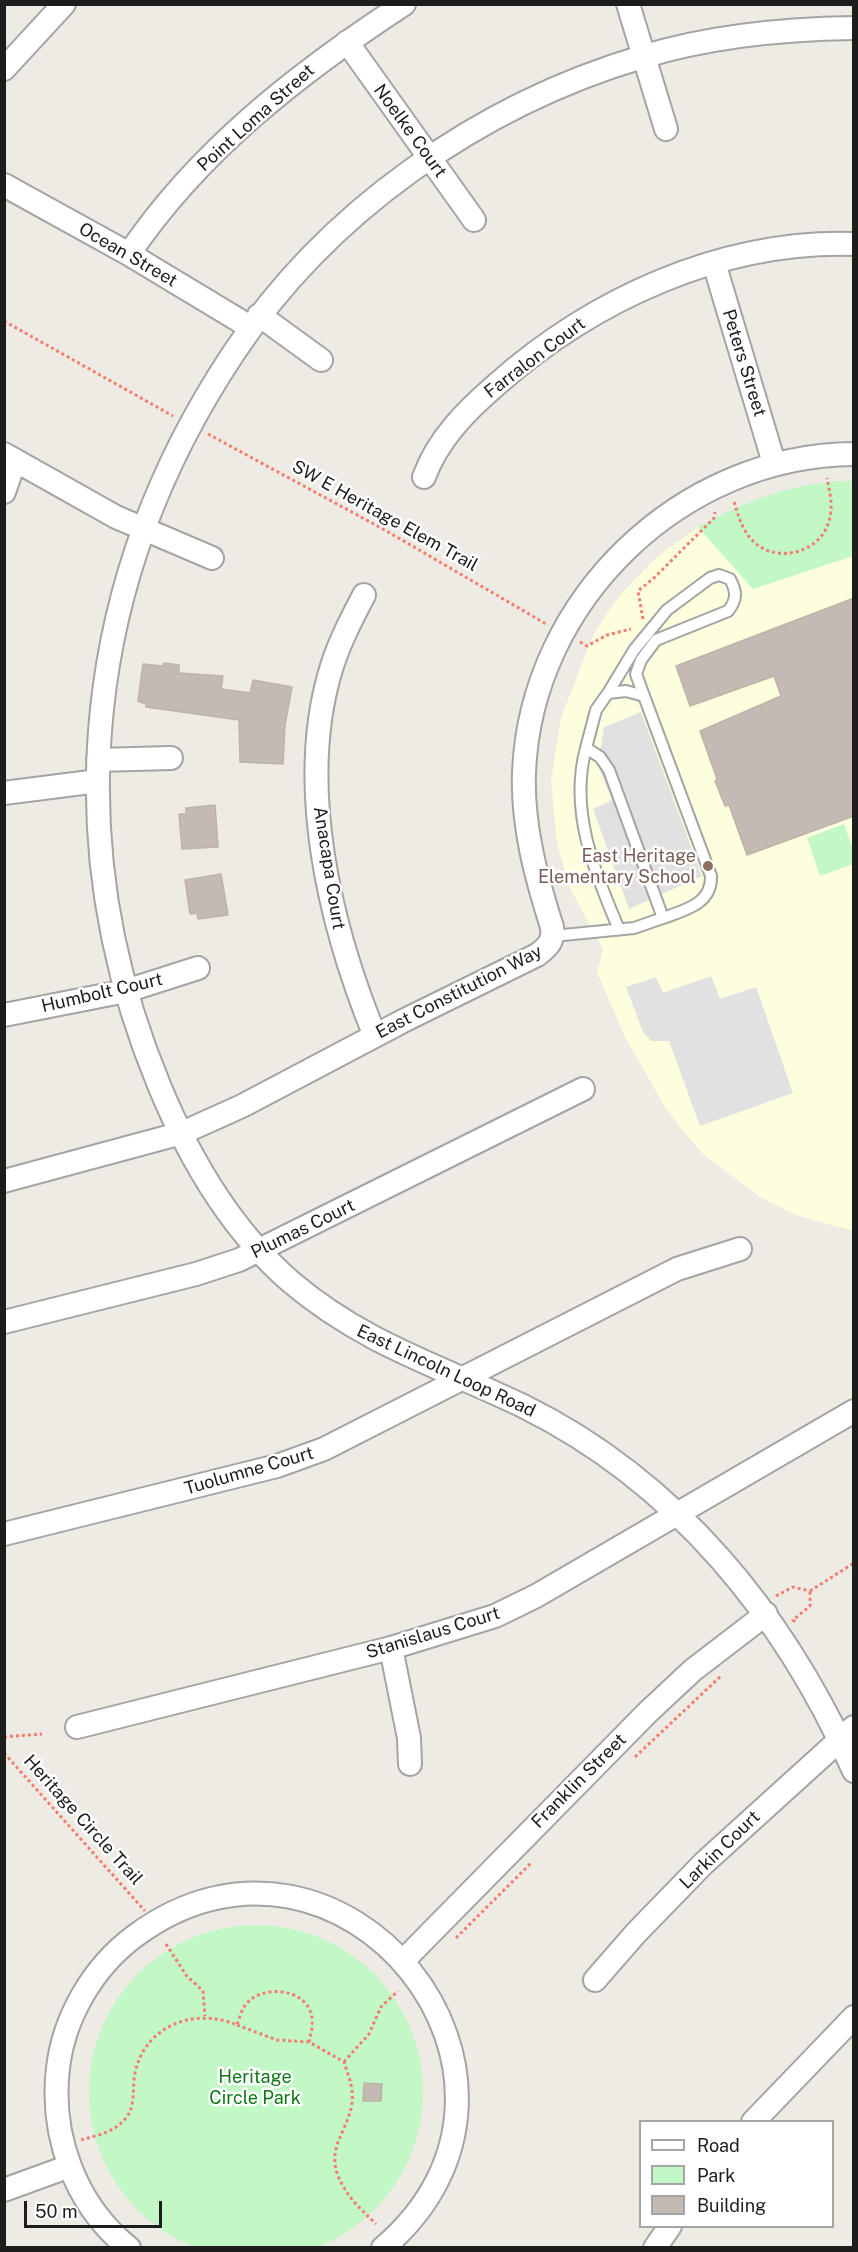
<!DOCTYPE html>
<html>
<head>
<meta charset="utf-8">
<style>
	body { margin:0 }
	#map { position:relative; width:858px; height:2252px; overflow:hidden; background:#eeebe4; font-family:"Public Sans",sans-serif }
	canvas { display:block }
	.frame { position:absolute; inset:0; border:6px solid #1d1d1d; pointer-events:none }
	.legend { position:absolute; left:639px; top:2120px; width:195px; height:108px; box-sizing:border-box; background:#fff; border:2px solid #a5a5a5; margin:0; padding:8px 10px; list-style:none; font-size:18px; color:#1d1d1d }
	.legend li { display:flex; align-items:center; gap:12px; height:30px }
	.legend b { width:30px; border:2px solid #a5a5a5 }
	.scale { position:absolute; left:24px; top:2201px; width:138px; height:27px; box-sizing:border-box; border:3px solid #1d1d1d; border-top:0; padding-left:8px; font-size:18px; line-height:21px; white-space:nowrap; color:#1d1d1d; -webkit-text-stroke:4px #fff; paint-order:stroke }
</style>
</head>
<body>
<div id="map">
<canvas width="858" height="2252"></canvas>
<div class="frame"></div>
<ul class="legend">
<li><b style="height:8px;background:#fff"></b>Road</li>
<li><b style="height:16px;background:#c2f7c6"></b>Park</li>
<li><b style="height:16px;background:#c2bab3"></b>Building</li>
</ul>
<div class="scale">50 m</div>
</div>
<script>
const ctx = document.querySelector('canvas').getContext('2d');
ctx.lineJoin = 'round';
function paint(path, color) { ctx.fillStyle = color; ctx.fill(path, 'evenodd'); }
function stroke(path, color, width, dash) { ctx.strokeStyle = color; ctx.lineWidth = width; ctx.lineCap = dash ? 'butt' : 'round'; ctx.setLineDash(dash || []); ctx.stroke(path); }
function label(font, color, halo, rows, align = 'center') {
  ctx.font = font + ' "Public Sans",sans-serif'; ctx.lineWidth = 5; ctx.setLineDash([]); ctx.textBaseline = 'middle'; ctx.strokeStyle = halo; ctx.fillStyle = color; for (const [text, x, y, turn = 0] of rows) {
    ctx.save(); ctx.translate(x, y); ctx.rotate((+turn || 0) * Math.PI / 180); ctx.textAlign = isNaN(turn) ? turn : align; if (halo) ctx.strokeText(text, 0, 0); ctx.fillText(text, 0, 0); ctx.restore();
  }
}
const education = new Path2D(`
	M698 527 753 589 853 556V1231L796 1215 760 1197 703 1154 681 1129 665 1107 625 1037 597 972 603 949 570 888 557 843 551 781 561 718 594 633 620 595 657 557Z`);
const park = new Path2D(`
	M853 481V556L753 589 698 527C748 500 796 481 853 481Z
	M844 824 853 850V864L820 876 807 838Z
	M89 2092a167 167 0 1 1 334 0a167 167 0 1 1-334 0Z`);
const parking = new Path2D(`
	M641 712 702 876 629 909 593 809 612 800 598 766 604 727Z
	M711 976 720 999 756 987 793 1093 700 1126 669 1041H651L643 1032 626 987 656 977 663 993Z`);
const building = new Path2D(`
	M854 598V816L747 855 729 805 725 806 715 781 717 779 700 731 781 696 774 676 690 706 676 666Z
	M164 663 179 665V673L223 676 221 689 250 693 253 680 292 687 285 725 283 764 240 762 239 720 146 707V704L138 701 143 664 163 666Z
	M215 805 218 847 182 849 179 814H186V808Z
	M221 874 228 915 198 919 197 913 190 914 185 880Z
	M364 2083 382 2084 381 2101H363Z`);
const path = new Path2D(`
	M4 321 173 416
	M208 434 383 529 548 625
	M734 502C739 518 744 536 759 546 782 562 819 551 828 524 834 509 830 493 827 478
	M643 619 638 591 655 577 714 518 715 512
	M580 642 587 646 607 635 631 629
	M810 1591 854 1563
	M776 1596 793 1587 810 1591
	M795 1622 793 1620 810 1606V1591
	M4 1737 42 1734
	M4 1753 145 1911
	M635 1757 722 1675
	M456 1938 532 1862
	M166 1944 186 1975 203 1991 205 2016
	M237 2025 277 2040 309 2042
	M344 2062 369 2034 381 2007 398 1991
	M81 2140C98 2135 115 2132 126 2118 136 2106 132 2087 135 2073 145 2025 195 2007 237 2025 239 2019 241 2012 244 2007 259 1983 308 1987 312 2018 313 2026 311 2034 309 2042L344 2062C348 2075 354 2088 352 2103 347 2135 322 2150 343 2186 351 2201 364 2212 376 2224`);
const service = new Path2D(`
	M608 693 634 650 667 610 710 578 719 575 730 579C737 592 737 600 728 611L656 640 641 660 636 674 644 696
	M586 748 596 710 608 693 626 691 644 696 711 876C712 904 685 910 663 918
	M553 936 634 928 663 918 609 770 600 757 586 748C569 810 594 871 618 927`);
const minor = new Path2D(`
	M628 4 666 129
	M854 28C783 29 710 36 642 57 480 105 326 212 233 354 85 577 56 837 159 1085 189 1158 231 1230 291 1282 364 1344 440 1366 523 1406 677 1482 785 1616 854 1771
	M347 42 474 220
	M4 69 64 4
	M4 185 129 254 250 327
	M129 254C199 150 300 72 404 4
	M714 263 774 463
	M259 315 321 360
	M4 454 116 517 212 558
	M424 477C438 439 466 411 496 385 593 299 722 240 854 244
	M4 492 15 460
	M364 595C352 618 340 641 332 666 295 783 330 926 375 1036
	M98 760 171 758
	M4 793 98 781
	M4 1015 126 991 198 968
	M4 1181 182 1133 242 1106 405 1020 537 955C548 947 554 941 552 927 536 877 522 825 524 772 531 599 682 455 854 454
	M4 1322 196 1274 239 1260 583 1089
	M4 1534 277 1466 324 1449 677 1269 740 1249
	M391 1648 409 1738 410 1764
	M77 1727 391 1648 495 1616 536 1596 854 1411
	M404 1960 648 1712 693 1670 766 1614
	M595 1980 636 1933 704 1863 854 1727
	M753 2122 854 2017
	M4 2190 70 2166
	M129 2248C75 2205 50 2135 58 2068 64 2017 93 1967 135 1936 341 1783 581 2079 383 2248
	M655 2248 670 2226`);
const markers = [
	[708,866,6,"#8d6e63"]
];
const streetNames = [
	["Point Loma Street",256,118,-42],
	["Noelke Court",410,131,54],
	["Ocean Street",128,255,30],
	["Farralon Court",535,358,-37],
	["Peters Street",744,363,73],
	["SW E Heritage Elem Trail",385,516,29],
	["Anacapa Court",329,868,81],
	["East Constitution Way",459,992,-27],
	["Humbolt Court",102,993,-13],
	["Plumas Court",303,1229,-26],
	["East Lincoln Loop Road",446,1371,25],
	["Tuolumne Court",249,1471,-16],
	["Stanislaus Court",433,1633,-17],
	["Franklin Street",579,1781,-45],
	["Heritage Circle Trail",83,1820,48],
	["Larkin Court",720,1850,-44]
];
const educationNames = [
	["East Heritage",696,856],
	["Elementary School",696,877]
];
const parkNames = [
	["Heritage",255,2077],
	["Circle Park",255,2098]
];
paint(education, '#fdfedd');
paint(park, '#c2f7c6');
paint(parking, '#e1e1e1');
paint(building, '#c2bab3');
stroke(building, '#bfb2a7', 1.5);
stroke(service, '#a4a4a4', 14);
stroke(minor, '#a4a4a4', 26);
stroke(path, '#f47d6f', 3, [3, 3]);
stroke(service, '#fff', 10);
stroke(minor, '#fff', 22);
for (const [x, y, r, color] of markers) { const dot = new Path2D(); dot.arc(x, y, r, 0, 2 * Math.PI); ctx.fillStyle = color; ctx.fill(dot); stroke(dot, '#fff', 2); }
label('18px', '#1d1d1d', '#fff', streetNames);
label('18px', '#785e54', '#fff', educationNames, 'right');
label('18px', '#107719', '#fff', parkNames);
</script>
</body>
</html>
